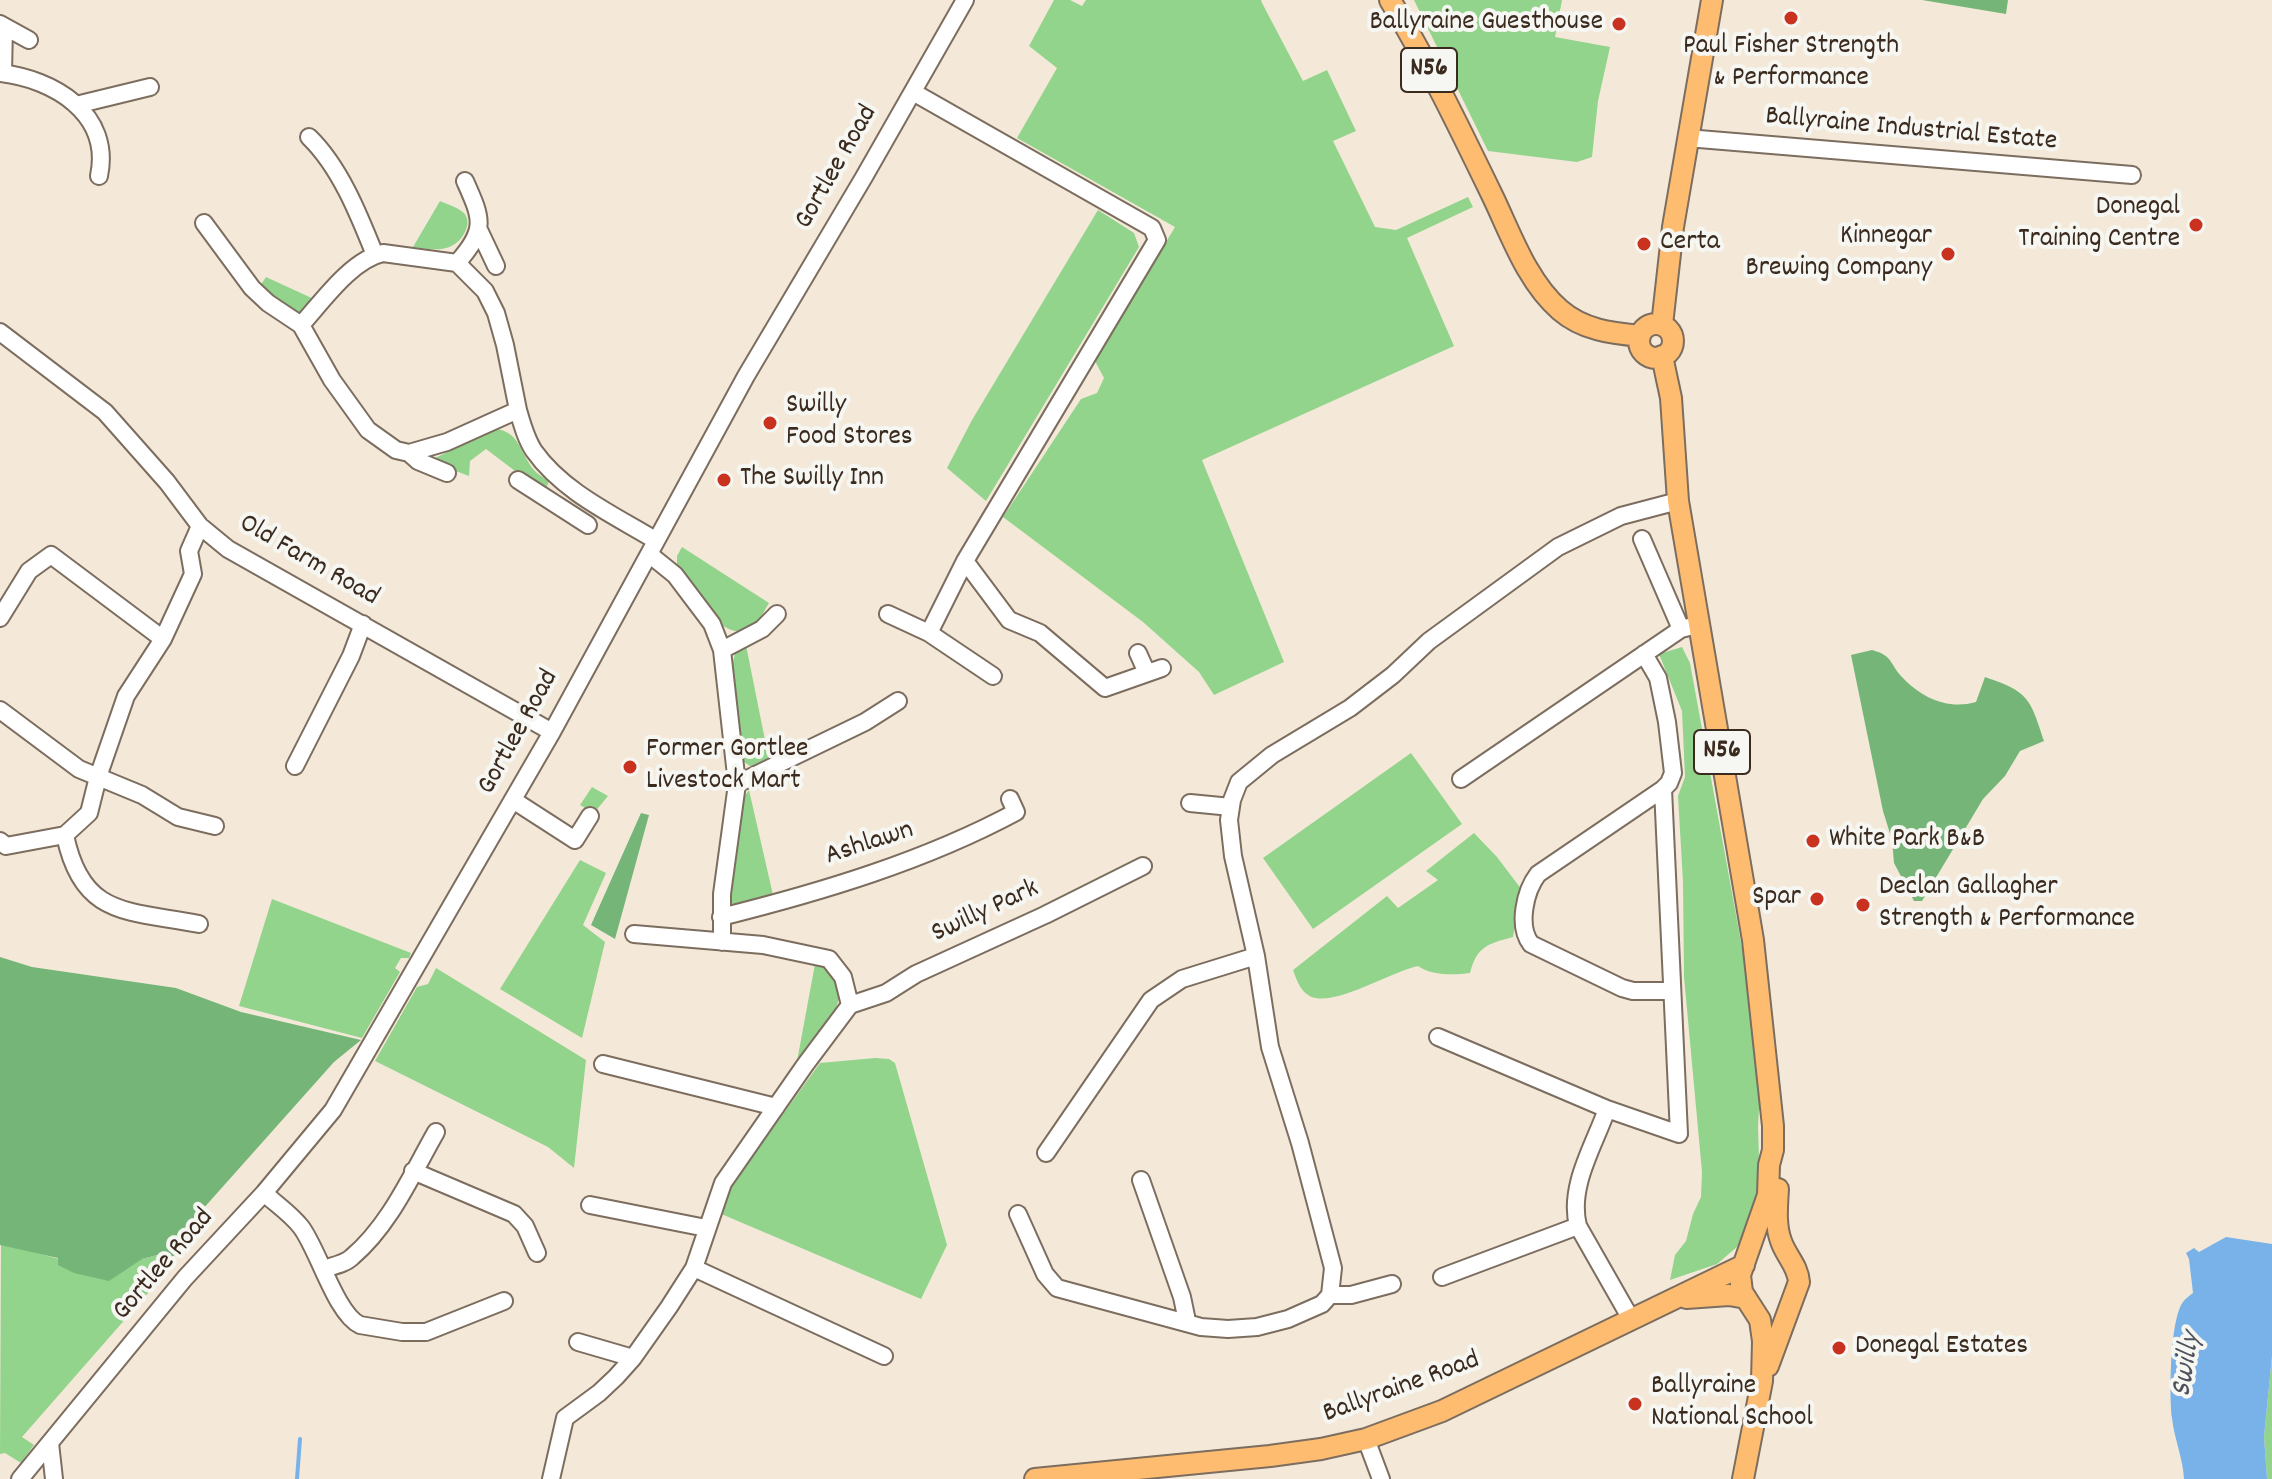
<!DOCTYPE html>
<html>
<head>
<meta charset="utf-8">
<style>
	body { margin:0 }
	canvas { display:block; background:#f4e9d8 }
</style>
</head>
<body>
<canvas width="2272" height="1479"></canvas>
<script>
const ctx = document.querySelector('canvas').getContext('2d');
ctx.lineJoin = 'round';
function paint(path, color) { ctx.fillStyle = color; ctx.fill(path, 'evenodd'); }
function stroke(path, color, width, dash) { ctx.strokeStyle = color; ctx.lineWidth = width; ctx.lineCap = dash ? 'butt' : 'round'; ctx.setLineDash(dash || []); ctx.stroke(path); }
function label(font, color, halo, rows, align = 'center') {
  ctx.font = font + ' Dekko,sans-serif'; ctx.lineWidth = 8; ctx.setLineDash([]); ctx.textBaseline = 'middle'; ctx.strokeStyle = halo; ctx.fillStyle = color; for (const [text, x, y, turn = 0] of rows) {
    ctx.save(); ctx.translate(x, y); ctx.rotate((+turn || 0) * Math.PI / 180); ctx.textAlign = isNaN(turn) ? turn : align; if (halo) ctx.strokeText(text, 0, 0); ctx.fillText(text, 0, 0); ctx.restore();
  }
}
const green = new Path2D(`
	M1054 0H1070L1082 6 1086 0H1262L1261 1 1303 81 1327 70 1356 131 1333 141 1375 227 1396 230 1468 197 1473 207 1407 238 1454 346 1202 460 1284 662 1214 695 1199 672 1143 622 1003 517 1081 399 1097 393 1104 378 1095 361 1175 227 1017 138 1057 68 1029 46Z
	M1414 0H1562L1555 37 1610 47 1598 101 1592 157 1577 162 1488 151Z
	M440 201C447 204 459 208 464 213 469 219 468 226 465 232 454 254 433 250 413 247Z
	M1098 210 1134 233 1139 247 986 501 947 468 972 420Z
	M266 277 316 300 298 315 275 301 260 286Z
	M495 429C519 431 520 452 533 469 537 474 543 477 549 481L546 489 519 474 486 449 470 461 469 476 440 465 433 459Z
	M682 547 769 603C765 609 761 619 755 624 724 654 692 585 677 564V556Z
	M746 645 769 760 753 768 744 762 732 667 735 653Z
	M1682 647 1690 663 1743 953 1760 1088 1758 1127 1760 1192 1737 1247 1717 1264 1670 1280 1675 1255 1686 1241 1693 1214 1701 1197 1702 1172 1684 977 1683 882 1678 796 1685 777 1682 711 1659 654Z
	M1411 753 1462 824 1313 929 1263 858Z
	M592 787 608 796 594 813 580 805Z
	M749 790 773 895 735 905 729 901 742 800Z
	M1474 833 1497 857 1522 890 1513 937C1488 944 1477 946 1470 973 1454 975 1432 976 1418 966 1391 972 1341 1003 1316 998 1302 996 1297 981 1293 970L1387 896 1398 908 1438 880 1426 871Z
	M580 860 606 873 583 925 605 942 582 1038 500 989Z
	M272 899 411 953 409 958H401L395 968 400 972 362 1038 239 1006Z
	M815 964C819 966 829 968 832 971 859 996 809 1052 795 1072Z
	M436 968 586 1060 574 1168 548 1147 375 1061 417 987 428 984Z
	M875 1058 889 1059 895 1063 947 1245 921 1299 719 1213 728 1190 820 1063Z
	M1 1243 59 1259H142L157 1255 163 1259 149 1292 22 1437 34 1445 21 1463 5 1453 0 1454Z
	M2272 1356V1479H2267L2264 1437Z`);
const forest = new Path2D(`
	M1922 0H2008L2006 14Z
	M1872 650C1894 656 1889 664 1903 678 1922 698 1948 710 1976 702L1985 677C2029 692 2030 698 2044 741L2020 751 2005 776 1983 799 1922 901H1914L1894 863 1892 840 1883 811 1851 655Z
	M641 813 649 815 615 939 591 925Z
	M0 957 32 967 176 988 241 1012 361 1040 334 1062 202 1210C197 1217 189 1224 186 1231 178 1249 186 1253 163 1260L157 1255 142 1259 109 1281 74 1273 58 1265V1258L0 1245Z`);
const water = new Path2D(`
	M2226 1237 2272 1244V1356L2264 1437 2267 1479H2184C2183 1458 2174 1438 2172 1418 2169 1395 2170 1319 2183 1302 2186 1298 2189 1296 2193 1293L2189 1259 2186 1253 2194 1248 2199 1252Z`);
const stream = new Path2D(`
	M297 1479 300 1439`);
const minor = new Path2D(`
	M0 24 29 40
	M0 73C54 79 112 114 99 176
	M3 73 4 27
	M913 92 1152 228 1157 240 965 561 1009 620 1040 633 1105 688 1162 668
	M76 105 150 87
	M309 137C340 167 359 215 375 255
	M1687 138 2132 175
	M204 223 252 288 268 303 301 325 332 380 368 430 396 450 409 453 418 461 447 473
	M479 230 496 266
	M457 263C487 229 482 219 465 181
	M301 325C322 302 351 260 383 253L457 263 485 291 496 313 505 345 518 410 447 442 409 453
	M0 332 105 412 167 482 200 526 228 549 552 732
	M518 410C522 424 526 439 534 451 563 492 614 515 655 540
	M518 480 588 525
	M1642 539 1681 629 1689 627
	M649 554 675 575 712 624 722 650 737 784 722 894V942
	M888 614 929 633 993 676
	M0 618 29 571 51 555 163 639
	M929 633 965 561
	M722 650 762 629 777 614
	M1138 653 1147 673
	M1644 654 1658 678 1667 722 1673 773 1669 783 1663 789
	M0 710 79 769 142 795 178 817 215 826
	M295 766 351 656 363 624
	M1461 779 1681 629
	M737 784 865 722 898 701
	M513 800 575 840 590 816
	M1190 803 1231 807
	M65 835 89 813 98 777 126 696 163 639 193 574 189 551 200 526
	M65 835C82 918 128 910 199 924
	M0 841 6 846 65 835
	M721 917C821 892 925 861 1016 812L1010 799
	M634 934 763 945 829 959 843 977 850 1005
	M850 1005 886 993 916 974 1045 915 1143 866
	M1438 1037 1607 1109 1679 1134 1663 789 1538 874C1525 891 1517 926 1531 944L1622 988 1633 991H1672
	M603 1064 776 1107
	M1607 1109C1594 1146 1568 1186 1578 1226L1631 1319
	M1046 1153 1151 1000 1182 979 1256 956
	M413 1171 514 1214 525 1226 537 1253
	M1141 1180 1182 1297 1187 1321
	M264 1193C276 1204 291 1214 301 1227 318 1249 336 1314 360 1325L402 1332H426L504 1301
	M590 1205 706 1228
	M1018 1214 1045 1274 1057 1288 1201 1327 1228 1329 1257 1327 1288 1319 1322 1304 1330 1295 1333 1268 1300 1143 1270 1047 1256 956 1233 856 1229 820 1232 800 1239 782 1272 755 1350 708 1393 675 1429 641 1558 547 1621 516 1678 501
	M694 1268 884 1356
	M323 1269C332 1266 345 1264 352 1257 390 1225 412 1174 436 1132
	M1442 1277 1578 1226
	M1330 1295H1351L1392 1284
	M578 1342 633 1358
	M1366 1439 1381 1479
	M50 1443 54 1479
	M20 1479 185 1278 264 1193 333 1110 552 732 746 376 864 177 965 0
	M551 1479 565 1418 599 1393 616 1377 633 1358 669 1307 694 1268 723 1183 805 1065 850 1005`);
const major = new Path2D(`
	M1390 0C1428 63 1460 129 1492 195 1510 232 1527 282 1560 310 1583 330 1611 333 1640 336
	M1639 341a17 17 0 1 1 34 0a17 17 0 1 1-34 0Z
	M1662 325 1673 227 1712 0
	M1662 356 1671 398 1678 501 1753 940 1773 1126V1150L1769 1165 1768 1195 1740 1275 1742 1292 1760 1320 1763 1341 1762 1381 1743 1479
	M1686 1298 1729 1295 1746 1298
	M1768 1366 1799 1282C1798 1266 1786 1256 1781 1241 1775 1225 1777 1206 1778 1189
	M1035 1479 1270 1456 1321 1449 1366 1439 1442 1411 1744 1265`);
const markers = [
	[1791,18,8,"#c8321e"],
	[1619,24,8,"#c8321e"],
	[2196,225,8,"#c8321e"],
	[1644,244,8,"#c8321e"],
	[1948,254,8,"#c8321e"],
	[770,423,8,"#c8321e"],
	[724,480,8,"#c8321e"],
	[630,767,8,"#c8321e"],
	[1813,841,8,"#c8321e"],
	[1817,899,8,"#c8321e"],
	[1863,905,8,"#c8321e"],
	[1839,1348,8,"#c8321e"],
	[1635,1404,8,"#c8321e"]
];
const shields = [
	[1429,70,56],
	[1722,752,56]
];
const shieldNames = [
	["N56",1429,70],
	["N56",1722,752]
];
const poiNames = [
	["Ballyraine Guesthouse",1603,24,"right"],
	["Paul Fisher Strength",1791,48,"center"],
	["& Performance",1791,80,"center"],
	["Donegal",2180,209,"right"],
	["Training Centre",2180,241,"right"],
	["Kinnegar",1932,238,"right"],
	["Brewing Company",1932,270,"right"],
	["Certa",1660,244],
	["Swilly",786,407],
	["Food Stores",786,439],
	["The Swilly Inn",740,480],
	["Former Gortlee",646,751],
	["Livestock Mart",646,783],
	["White Park B&B",1829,841],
	["Declan Gallagher",1879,889],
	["Strength & Performance",1879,921],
	["Spar",1801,899,"right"],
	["Donegal Estates",1855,1348],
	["Ballyraine",1651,1388],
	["National School",1651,1420]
];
const streetNames = [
	["Ballyraine Industrial Estate",1911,131,5],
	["Gortlee Road",838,168,-60],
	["Old Farm Road",308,562,30],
	["Gortlee Road",520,733,-61],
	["Ashlawn",870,845,-18],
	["Swilly Park",986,913,-25],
	["Gortlee Road",165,1266,-49],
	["Ballyraine Road",1402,1389,-20]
];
const waterNames = [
	["Swilly",2189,1365,-81]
];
paint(green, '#92d48c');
paint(forest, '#75b678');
paint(water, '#79b2e9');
stroke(stream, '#79b2e9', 4);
stroke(minor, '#7c6d5f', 20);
stroke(major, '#7c6d5f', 24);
stroke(minor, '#fff', 16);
stroke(major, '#febc70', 20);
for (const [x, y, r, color] of markers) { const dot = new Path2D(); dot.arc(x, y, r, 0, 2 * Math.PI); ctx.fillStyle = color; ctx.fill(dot); stroke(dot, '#f6f6f2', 3); }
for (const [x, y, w] of shields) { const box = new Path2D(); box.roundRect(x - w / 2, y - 22, w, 44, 6); ctx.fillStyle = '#f6f6f2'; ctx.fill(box); stroke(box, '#3b2a1e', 2); }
label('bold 26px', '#3b2a1e', null, shieldNames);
label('28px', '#3b2a1e', '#f6f6f2', poiNames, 'left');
label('28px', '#3b2a1e', '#f6f6f2', streetNames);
label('italic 30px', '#4e535b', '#f6f6f2', waterNames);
</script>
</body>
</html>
